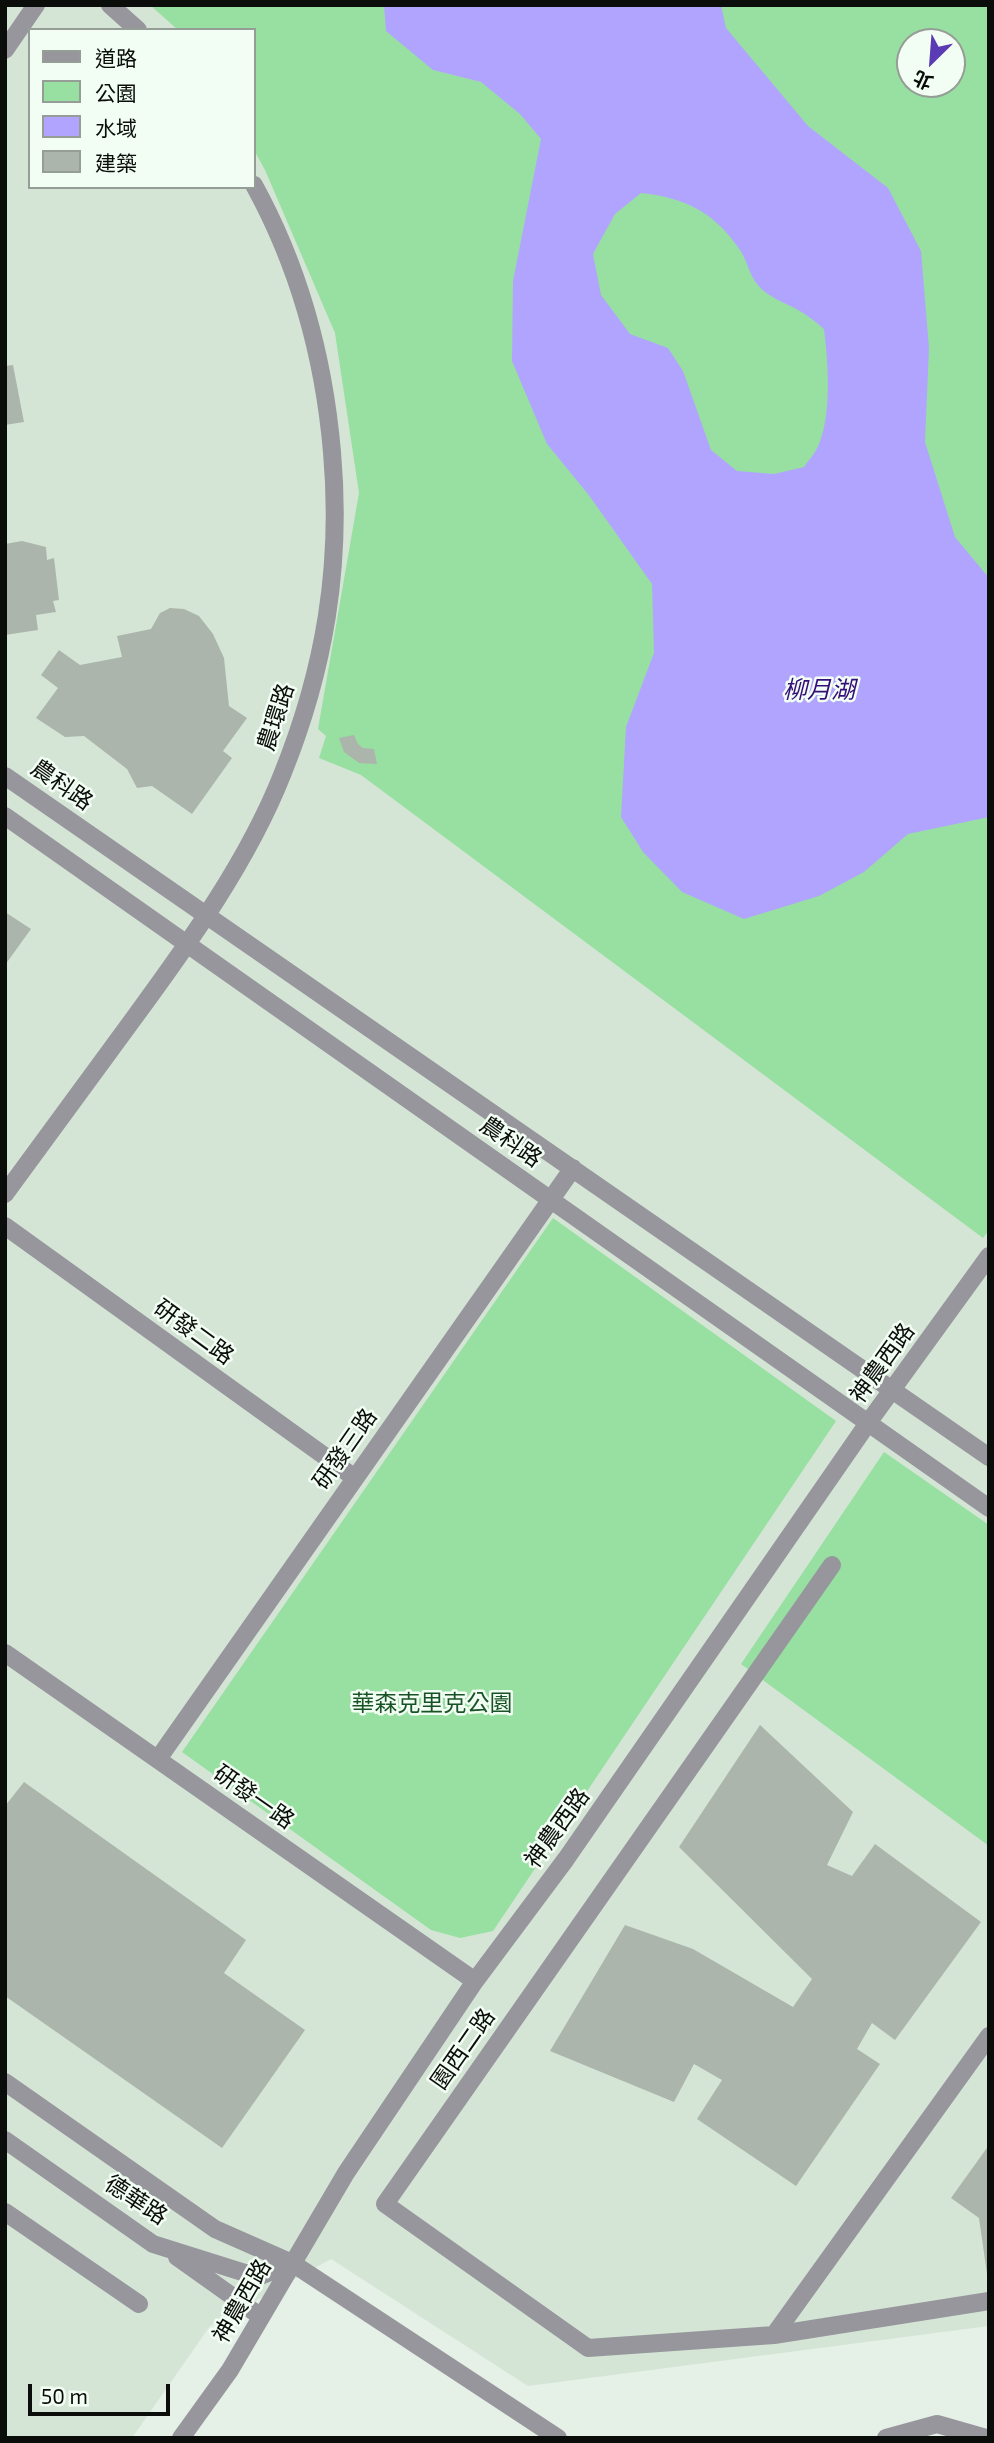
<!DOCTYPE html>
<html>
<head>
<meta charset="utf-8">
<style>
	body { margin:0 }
	#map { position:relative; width:994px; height:2443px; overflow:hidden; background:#e5f0e6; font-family:"Exo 2","Noto Sans TC",sans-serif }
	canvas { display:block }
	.frame { position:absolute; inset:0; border:7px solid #0a0d0a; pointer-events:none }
	.legend { position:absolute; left:28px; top:28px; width:228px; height:161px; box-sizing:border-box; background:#f2fdf3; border:2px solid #959d96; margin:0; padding:9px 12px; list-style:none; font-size:21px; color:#0a0d0a }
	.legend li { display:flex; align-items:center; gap:14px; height:35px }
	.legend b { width:35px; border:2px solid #959d96 }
	.north { position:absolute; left:896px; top:28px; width:70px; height:70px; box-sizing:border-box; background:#f2fdf3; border:2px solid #959d96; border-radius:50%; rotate:205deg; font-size:19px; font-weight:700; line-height:28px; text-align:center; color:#0a0d0a }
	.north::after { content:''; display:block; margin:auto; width:24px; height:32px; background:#5b3bb3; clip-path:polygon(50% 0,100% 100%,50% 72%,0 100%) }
	.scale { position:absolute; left:28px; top:2384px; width:142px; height:32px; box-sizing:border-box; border:4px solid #0a0d0a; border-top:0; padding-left:9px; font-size:21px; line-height:24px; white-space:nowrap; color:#0a0d0a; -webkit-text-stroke:5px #f2fdf3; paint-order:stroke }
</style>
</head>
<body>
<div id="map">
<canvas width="994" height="2443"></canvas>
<div class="frame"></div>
<ul class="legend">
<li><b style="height:9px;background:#97969c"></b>道路</li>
<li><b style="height:19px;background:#97e0a1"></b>公園</li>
<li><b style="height:19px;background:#b1a4ff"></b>水域</li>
<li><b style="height:19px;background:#abb5ac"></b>建築</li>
</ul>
<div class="north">北</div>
<div class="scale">50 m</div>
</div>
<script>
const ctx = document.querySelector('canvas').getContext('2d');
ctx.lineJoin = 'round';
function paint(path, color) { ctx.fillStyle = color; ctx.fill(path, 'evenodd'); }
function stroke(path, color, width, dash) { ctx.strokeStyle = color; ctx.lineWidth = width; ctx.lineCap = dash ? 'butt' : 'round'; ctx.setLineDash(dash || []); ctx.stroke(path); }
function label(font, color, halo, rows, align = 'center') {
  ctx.font = font + ' "Exo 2","Noto Sans TC",sans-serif'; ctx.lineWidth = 5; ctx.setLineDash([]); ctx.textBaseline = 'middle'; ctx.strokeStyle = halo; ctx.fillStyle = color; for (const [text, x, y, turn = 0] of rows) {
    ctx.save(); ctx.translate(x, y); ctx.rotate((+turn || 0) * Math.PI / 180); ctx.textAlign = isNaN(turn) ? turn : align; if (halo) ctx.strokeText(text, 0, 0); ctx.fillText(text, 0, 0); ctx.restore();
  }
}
const built = new Path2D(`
	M5 5H989V2326L528 2386 331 2259 210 2326 132 2438H5ZM30 30H254V187H30ZM910 42H952V84H910Z`);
const green = new Path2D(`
	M150 5H989V1230L983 1238 361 775 319 758 326 736 318 729 359 493 335 333 265 170 254 150V30H178ZM910 42H952V84H910Z
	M553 1218 836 1421 493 1931 460 1938 431 1930 182 1752Z
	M884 1452 989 1525V1846L741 1664Z`);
const water = new Path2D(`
	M384 5H721L726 28 808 126 888 188 921 251 929 348 925 442 955 537 989 578V817L908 834 864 872 819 896 744 919 682 892 643 852 621 817 626 727 654 653 652 584 588 494 547 444 512 361 513 281 541 139 520 114 481 82 433 70 386 31ZM641 193C686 198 714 212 740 250 747 260 749 274 757 284 767 297 784 302 798 310 807 315 816 322 824 329 828 361 832 413 819 444 816 452 809 460 804 467L774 474 737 471 711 450 683 371 668 348 630 334 601 295 593 254 615 214Z`);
const building = new Path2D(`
	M13 365 24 422 5 425V366Z
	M22 541 46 547 47 560 54 558 59 600 53 601 56 612 36 615 38 630 5 635V544Z
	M170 608 184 609 199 616 213 634 224 658 229 706 247 718 223 751 232 758 192 814 152 786 137 788 127 769 84 736 65 737 36 718 58 688 41 675 59 650 80 665 122 657 117 636 151 629 160 613Z
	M354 735 358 744 363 748 374 749 377 764 359 763 344 752 339 738Z
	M5 912 31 929 5 965Z
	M760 1725 853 1812 827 1865 852 1876 875 1844 981 1922 895 2040 872 2023 857 2049 880 2064 796 2186 697 2119 722 2080 694 2064 674 2102 550 2051 625 1925 693 1949 793 2007 812 1979 679 1847Z
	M24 1782 246 1940 224 1973 305 2030 222 2148 5 1996V1806Z
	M989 2145V2274H987L979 2218 951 2198Z`);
const minor = new Path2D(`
	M110 5 138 30
	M5 776 989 1457
	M5 816 989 1508
	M5 1194C48 1135 91 1076 134 1018 189 943 248 861 282 775 325 669 342 565 332 452 324 359 299 267 254 185
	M5 1226 355 1478
	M832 1565 385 2204 588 2348 774 2335 989 2301
	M5 1653 475 1981
	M158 1759 573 1168
	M5 2212 139 2304
	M774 2335 989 2036
	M181 2438 230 2370 346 2173 475 1981 566 1859 868 1423 989 1256
	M886 2438 937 2424 986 2438`);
const tertiary = new Path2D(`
	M5 50 36 5
	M5 2082 215 2229 292 2263 558 2438
	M5 2140 153 2244 258 2277 292 2263
	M177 2257 260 2316`);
const streetNames = [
	["農環路",276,717,-72],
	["農科路",62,785,35],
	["農科路",511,1142,35],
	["研發二路",194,1332,36],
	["神農西路",882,1363,-54],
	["研發三路",345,1449,-55],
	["研發一路",254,1797,35],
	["神農西路",557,1828,-54],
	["園西二路",463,2049,-55],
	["德華路",136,2200,33],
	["神農西路",242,2301,-60]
];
const parkNames = [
	["華森克里克公園",432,1703]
];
const waterNames = [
	["柳月湖",819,690]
];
paint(built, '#d4e5d6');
paint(green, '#97e0a1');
paint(water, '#b1a4ff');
paint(building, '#abb5ac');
stroke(minor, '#97969c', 18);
stroke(tertiary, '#97969c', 18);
label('23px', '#0a0d0a', '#f2fdf3', streetNames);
label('23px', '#185326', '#f2fdf3', parkNames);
label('italic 24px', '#350e79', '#f2fdf3', waterNames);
</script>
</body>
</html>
